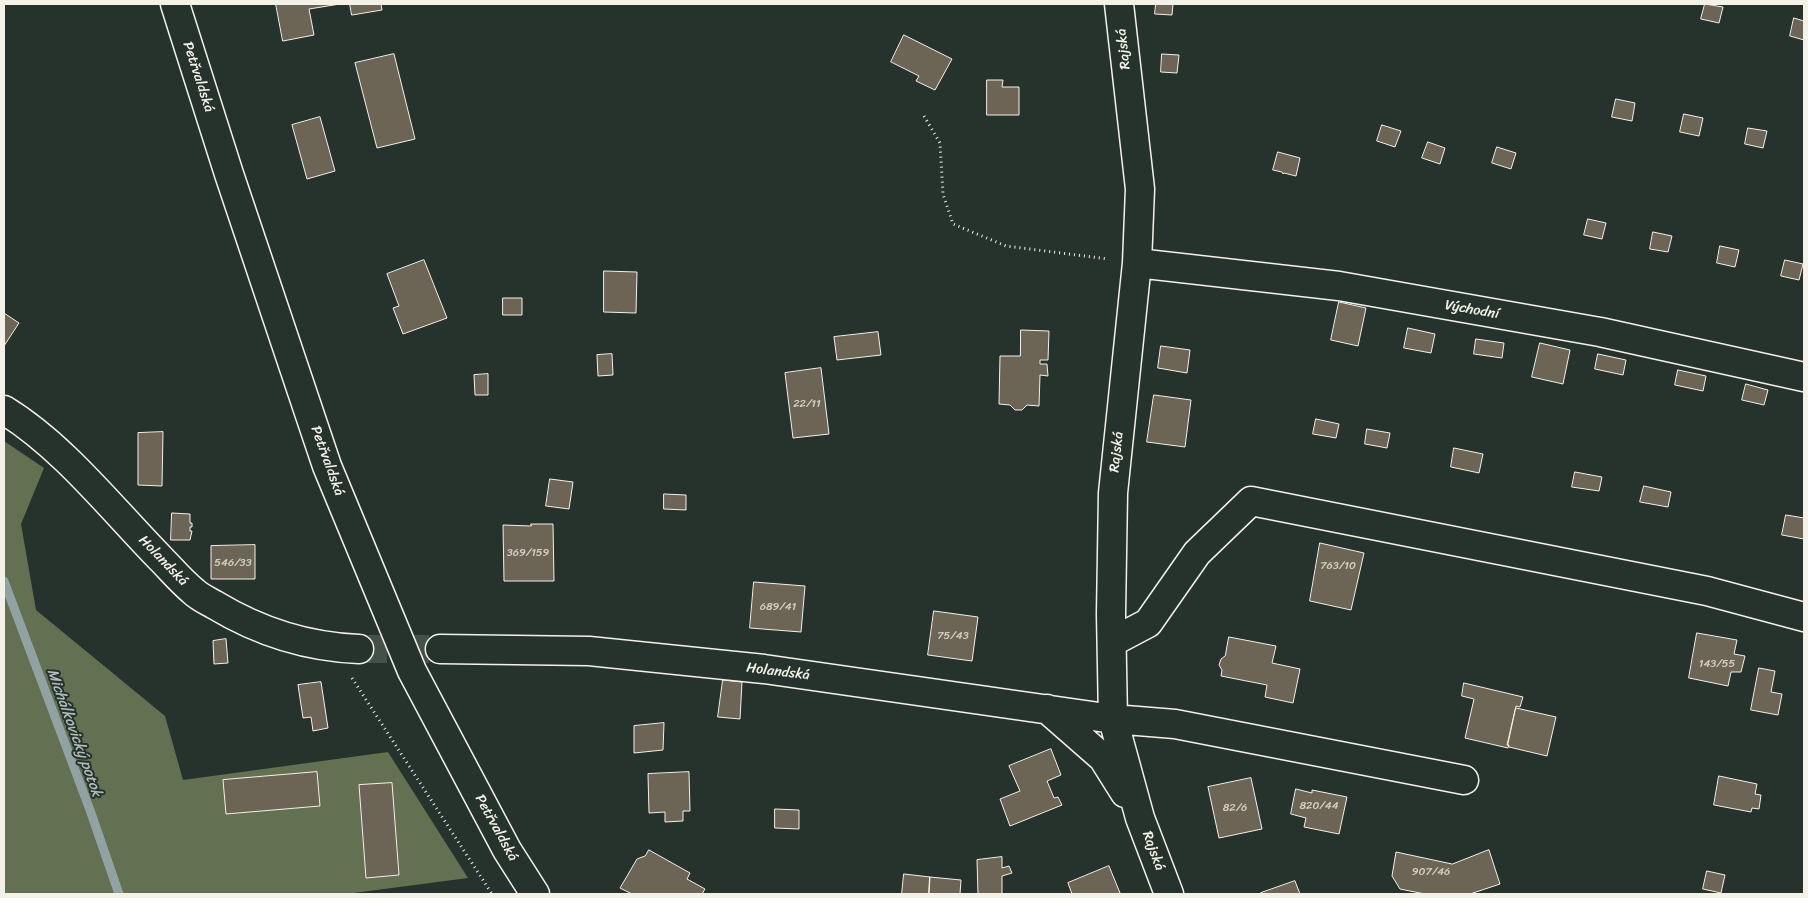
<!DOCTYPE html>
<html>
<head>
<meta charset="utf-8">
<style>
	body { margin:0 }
	#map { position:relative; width:1808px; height:898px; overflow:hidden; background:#26332d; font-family:Sriracha,sans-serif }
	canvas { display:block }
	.frame { position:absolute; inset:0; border:5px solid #f4f1e8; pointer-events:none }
</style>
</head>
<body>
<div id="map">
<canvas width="1808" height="898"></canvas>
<div class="frame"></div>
</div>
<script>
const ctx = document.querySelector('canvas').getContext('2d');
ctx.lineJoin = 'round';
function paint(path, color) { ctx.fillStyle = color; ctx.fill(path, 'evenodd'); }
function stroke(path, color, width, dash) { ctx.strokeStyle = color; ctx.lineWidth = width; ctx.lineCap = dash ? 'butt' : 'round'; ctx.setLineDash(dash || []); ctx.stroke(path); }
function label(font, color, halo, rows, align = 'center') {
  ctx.font = font + ' Sriracha,sans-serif'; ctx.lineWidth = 4; ctx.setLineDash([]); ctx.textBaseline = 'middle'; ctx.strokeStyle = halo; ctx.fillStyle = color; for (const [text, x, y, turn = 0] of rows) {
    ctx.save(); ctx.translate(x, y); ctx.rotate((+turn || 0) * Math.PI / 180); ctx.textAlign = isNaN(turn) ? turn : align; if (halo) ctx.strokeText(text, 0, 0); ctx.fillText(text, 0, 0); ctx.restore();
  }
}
const green = new Path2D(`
	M4 441 44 468 21 524 36 610 165 716 183 780 388 752 468 878 346 894H4Z`);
const stream = new Path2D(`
	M4 581 90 810 119 894`);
const building = new Path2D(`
	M276 4H340L309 9 314 35 283 41Z
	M350 4H383H381L382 10 352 15Z
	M1156 4H1173L1172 15 1155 14Z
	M1705 4 1723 7 1719 23 1701 19Z
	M1794 18 1804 21V40L1790 36Z
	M904 35 952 59 935 90 916 81 919 76 891 62Z
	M394 54 415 139 377 148 355 63Z
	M1162 54 1179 55 1177 73 1161 72Z
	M987 80H1003L1002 87H1019V115H987Z
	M1616 99 1635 103 1632 121 1612 117Z
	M1684 114 1703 118 1699 136 1680 132Z
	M320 117 335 171 307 179 292 125Z
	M1382 125 1401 131 1395 147 1377 141Z
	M1748 128 1767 131 1763 148 1745 144Z
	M1428 142 1445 148 1440 164 1422 158Z
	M1497 147 1516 153 1511 169 1492 163Z
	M1278 152 1300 158 1296 176 1284 173 1283 174 1282 172 1273 170Z
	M1588 219 1606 223 1602 239 1584 235Z
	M1653 232 1672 236 1668 252 1650 249Z
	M1720 246 1739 250 1735 267 1717 263Z
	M424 260 447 318 403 334 393 308 399 306 387 274Z
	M1785 260 1803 264 1799 280 1781 276Z
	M604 271 637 272 636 313 604 312Z
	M503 298H522V315H503Z
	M1339 302 1366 308 1358 346 1331 340Z
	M4 313 19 323 4 346Z
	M1408 328 1435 334 1431 353 1404 348Z
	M1021 330 1049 331 1048 360H1040V364H1047L1048 376 1040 375 1039 406 1027 405 1022 410H1015L1010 405 999 404 1000 356H1020Z
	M878 332 881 355 837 360 834 337Z
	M1476 339 1504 343 1502 358 1474 354Z
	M1540 343 1570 350 1563 384 1532 377Z
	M1161 346 1190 350 1187 373 1158 368Z
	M612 354 613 375 598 376 597 355Z
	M1598 354 1626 360 1623 375 1595 369Z
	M821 368 829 434 793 438 785 373Z
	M1678 370 1706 376 1703 391 1675 385Z
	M488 374V395H475L474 375Z
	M1746 384 1768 390 1764 405 1742 400Z
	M1154 395 1191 400 1185 447 1147 442Z
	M1316 419 1339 424 1336 438 1313 434Z
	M1367 429 1390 433 1387 448 1365 444Z
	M163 432 162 486 138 485V433Z
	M1454 448 1483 454 1479 473 1451 467Z
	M1575 472 1602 477 1599 491 1572 487Z
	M550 479 573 482 569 509 546 506Z
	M1644 486 1671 492 1668 507 1640 502Z
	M664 494 686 495V510L664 509Z
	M172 513 190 514V523H192V527H190V531H192L190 540H171Z
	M1786 515 1804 518V539L1782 535Z
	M531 524H553L554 581H504L503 525 531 526Z
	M1320 543 1364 553 1351 610 1310 601Z
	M255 545V579H211V546Z
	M754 582 805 586 801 632 750 628Z
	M934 611 978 617 972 661 928 655Z
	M1697 633 1737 640 1734 654 1745 656 1741 672H1731L1728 686 1689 678Z
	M1229 637 1276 646 1272 663 1300 669 1293 703 1265 697 1267 685 1221 676 1222 670 1219 665 1221 659 1225 656Z
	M226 639 228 663 214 664 213 641Z
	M1759 668 1775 671 1771 692 1782 694 1778 715 1751 710Z
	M723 680 742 682 740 719 718 717Z
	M321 682 328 728 313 731 311 717 303 718 298 685Z
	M1464 683 1523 697 1520 707 1516 706 1507 745H1509L1508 748 1465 738 1474 699 1462 696Z
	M1516 708 1556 717 1547 756 1509 747 1508 745Z
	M664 723 663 750 634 753V726Z
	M1051 749 1061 775 1047 781 1054 798 1058 797 1062 805 1010 826 1000 799 1020 791 1009 766Z
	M317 772 320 806 226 814 223 780Z
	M689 772 690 811H683V821L665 822V812L649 813 648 774Z
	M1719 776 1757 784 1755 794 1761 795 1759 809 1752 808 1751 812 1714 805Z
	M1251 778 1262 829 1219 838 1208 787Z
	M392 783 399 875 366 878 359 785Z
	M1296 789 1312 793V790L1347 797 1339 834 1304 827 1306 818 1291 814Z
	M775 809 799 810V829L775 828Z
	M649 850 690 873 687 879 705 889 702 894H632L620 888 637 859 645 856Z
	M1489 850 1500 884 1470 894H1425L1400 889 1392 876 1396 852 1452 864Z
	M1002 857V868L1009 866 1012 873 1002 876V894H978L977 860Z
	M1109 866 1120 893 1116 894H1072L1068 883Z
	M1707 871 1725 875 1721 893 1703 889Z
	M904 874 930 877 929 894H902Z
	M930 877 961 880 960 894H929Z
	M1295 881 1300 894H1262L1261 893Z`);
const minorTunnel = new Path2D(`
	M359 649H440`);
const path = new Path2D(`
	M924 116 940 143 943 194 953 224 1006 246 1108 259
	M352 678 492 894`);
const minor = new Path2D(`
	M175 4 229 174 327 466 412 671 507 850 535 894
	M1119 4 1140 189 1137 263 1113 493 1111 614 1113 719 1140 818 1169 894
	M1137 263 1339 286 1600 332 1804 377
	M4 410C63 446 112 509 161 559 171 569 181 581 193 591 199 597 208 601 215 605 258 631 308 647 359 649
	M1112 642 1148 623 1197 553 1251 501 1707 591 1804 617
	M440 649 589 651 764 669 1113 719 1175 724 1464 780
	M1047 709 1103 758 1125 793`);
const numberNames = [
	["22/11",807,404],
	["369/159",528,553],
	["546/33",233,563],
	["763/10",1338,566],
	["689/41",778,607],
	["75/43",953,636],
	["143/55",1717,664],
	["820/44",1319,806],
	["82/6",1235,808],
	["907/46",1431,872]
];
const streetNames = [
	["Rajská",1124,49,-96],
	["Petřvaldská",198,77,72],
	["Východní",1472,310,10],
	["Rajská",1117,452,-84],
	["Petřvaldská",327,461,70],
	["Holandská",163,561,46],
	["Holandská",778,672,7],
	["Petřvaldská",496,828,61],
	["Rajská",1153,851,70]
];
const waterNames = [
	["Michálkovický potok",74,733,70]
];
paint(green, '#637051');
stroke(stream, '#91a2a3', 9);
paint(building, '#6c6455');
stroke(building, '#f4f1e8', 1);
stroke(minorTunnel, '#455049', 28, [28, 14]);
stroke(minor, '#f4f1e8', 31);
stroke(path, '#f4f1e8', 3, [1, 4]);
stroke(minor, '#26332d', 28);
label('11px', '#d2cec3', null, numberNames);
label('14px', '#f4f1e8', '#26332d', streetNames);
label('italic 15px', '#b2bcba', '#26332d', waterNames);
</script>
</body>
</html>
